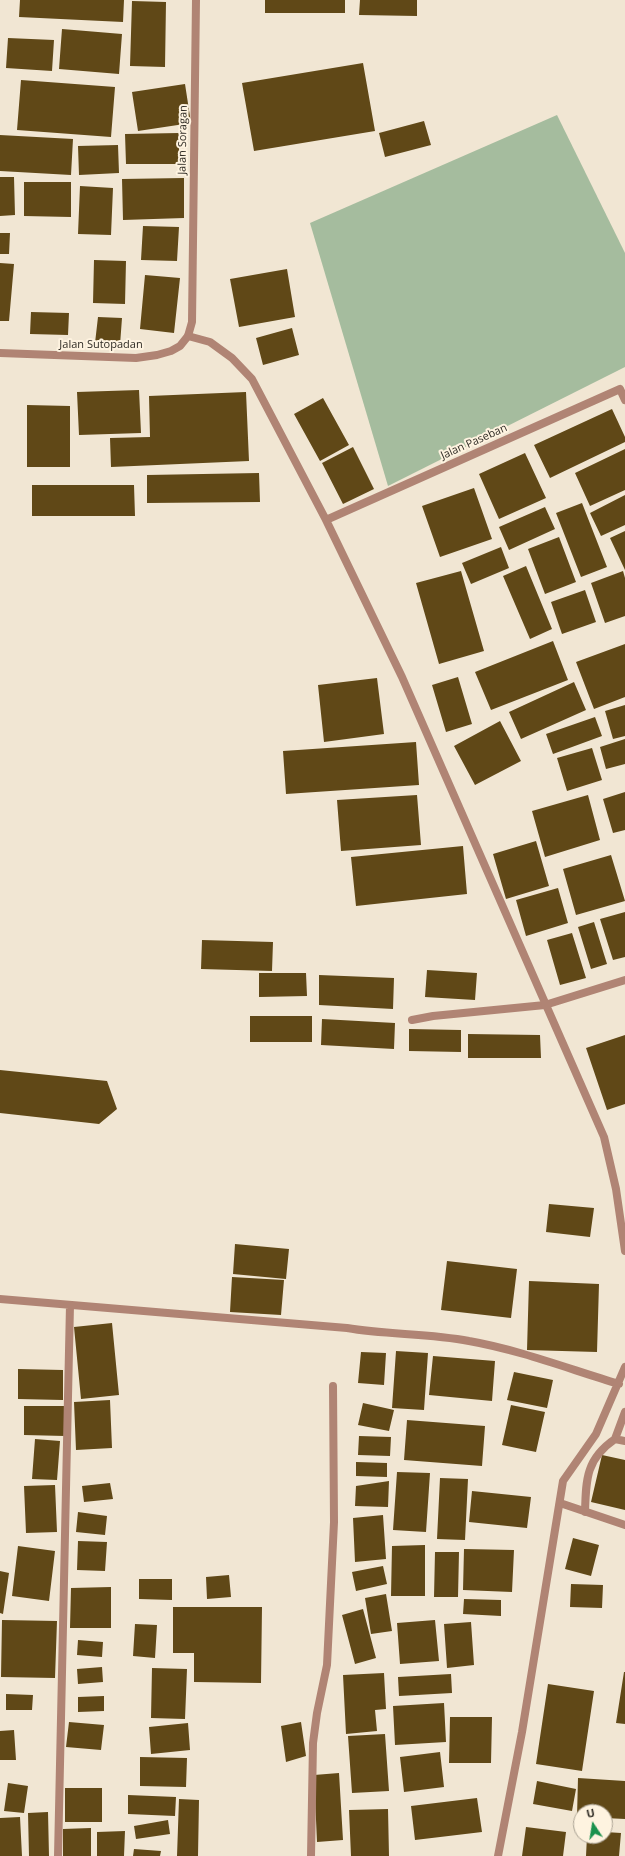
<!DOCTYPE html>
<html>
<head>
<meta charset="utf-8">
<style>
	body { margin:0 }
	#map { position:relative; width:625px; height:1856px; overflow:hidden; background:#f1e6d3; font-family:"Open Sans",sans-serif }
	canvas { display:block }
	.north { position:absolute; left:573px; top:1804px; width:40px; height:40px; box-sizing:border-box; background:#fef3e0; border:1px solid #aba394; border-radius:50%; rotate:348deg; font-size:11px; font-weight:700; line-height:16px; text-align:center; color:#2e2a23 }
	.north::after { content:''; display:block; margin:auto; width:14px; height:18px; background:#1a914d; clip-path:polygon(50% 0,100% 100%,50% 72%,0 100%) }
</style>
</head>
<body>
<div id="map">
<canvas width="625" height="1856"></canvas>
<div class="north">U</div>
</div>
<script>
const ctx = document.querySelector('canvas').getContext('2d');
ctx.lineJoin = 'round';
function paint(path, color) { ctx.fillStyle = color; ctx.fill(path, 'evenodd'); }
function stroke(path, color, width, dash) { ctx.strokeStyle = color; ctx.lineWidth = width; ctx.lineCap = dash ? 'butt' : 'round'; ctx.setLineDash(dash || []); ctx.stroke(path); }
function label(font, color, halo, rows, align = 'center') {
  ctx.font = font + ' "Open Sans",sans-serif'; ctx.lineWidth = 4; ctx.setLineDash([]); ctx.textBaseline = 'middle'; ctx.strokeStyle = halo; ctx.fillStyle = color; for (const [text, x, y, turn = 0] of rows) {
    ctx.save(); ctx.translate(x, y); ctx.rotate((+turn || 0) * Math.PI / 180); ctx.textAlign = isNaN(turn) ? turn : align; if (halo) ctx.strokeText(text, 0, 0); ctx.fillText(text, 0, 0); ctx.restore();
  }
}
const green = new Path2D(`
	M557 115 625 253V367L388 486 310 223Z`);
const building = new Path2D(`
	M20 0H124L123 22 19 17Z
	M265 0H345V13H265Z
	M360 0H417V16L359 15Z
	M132 1 166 2 165 67 130 66Z
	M62 29 122 34 119 74 59 69Z
	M8 38 54 40 52 71 6 68Z
	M363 63 375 131 254 151 242 83Z
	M21 80 115 87 111 137 17 130Z
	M185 84 191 123 138 131 132 92Z
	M424 121 431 145 385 157 379 133Z
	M179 133V164H126L125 134Z
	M0 135 73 139 71 175 0 171Z
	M118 145 119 173 79 175 78 146Z
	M0 177H14L15 215 0 216Z
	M184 178V218L123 220 122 179Z
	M24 182H71V217L24 216Z
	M80 186 113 188 111 235 78 234Z
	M143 226 179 227 177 261 141 260Z
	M0 233H10L9 254H0Z
	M94 260 126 261 125 304 93 303Z
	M0 263 14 264 9 321H0Z
	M287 269 295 317 239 327 230 279Z
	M145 275 180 278 174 333 140 329Z
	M31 312 69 313 68 335 30 334Z
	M98 317 122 318 120 345 95 343Z
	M292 328 299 355 263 365 256 338Z
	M139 390 141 433 79 435 77 392Z
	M246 392 249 461 111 467 110 438 150 437 149 396Z
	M323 398 349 445 320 461 294 414Z
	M27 405 70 406V467H27Z
	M612 409 625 437V442L550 478 534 445Z
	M353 447 374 489 343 504 322 463Z
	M625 449V490L590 506 575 473Z
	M525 453 546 498 499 519 479 474Z
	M259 473 260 502 147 503V475Z
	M32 485H134L135 516H32Z
	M474 488 492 539 440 557 422 506Z
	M625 495V525L601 536 590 513Z
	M582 503 607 567 581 577 556 513Z
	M545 507 555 529 509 550 499 527Z
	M625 531V570L610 538Z
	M559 537 576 582 545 594 528 549Z
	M501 547 509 568 471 584 462 563Z
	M526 566 552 629 530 639 503 576Z
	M461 571 484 651 439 664 416 583Z
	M623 571 625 578V616L605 623 591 583Z
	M585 590 596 622 562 634 551 602Z
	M553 641 568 680 491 710 475 672Z
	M625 644V697L594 709 576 662Z
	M458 677 472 724 446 732 432 685Z
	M377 678 384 734 324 742 318 685Z
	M574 682 586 710 521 739 509 712Z
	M625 705V736L613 739 605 711Z
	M595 717 602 736 553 754 546 734Z
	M500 721 521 761 475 785 454 746Z
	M625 739V764L606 769 600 747Z
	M416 742 419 785 286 794 283 751Z
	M592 748 602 780 567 791 557 758Z
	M625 792V830L613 833 603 799Z
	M417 795 421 845 341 851 337 800Z
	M588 795 600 840 545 857 532 811Z
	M536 841 549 886 506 899 493 854Z
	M463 846 467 894 356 906 351 857Z
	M611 855 625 901 576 915 563 869Z
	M558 888 568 923 526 936 516 900Z
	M625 912V957L613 960 600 919Z
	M594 922 607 964 591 969 578 927Z
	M572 933 586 978 560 985 547 940Z
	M202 940 273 942 272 971 201 969Z
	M427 970 477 973 475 1000 425 997Z
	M259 973H306L307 996 259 997Z
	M319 975 394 978 393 1009 319 1005Z
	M250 1016H312V1042H250Z
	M322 1019 395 1023 394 1049 321 1045Z
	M409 1029 461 1030V1052L409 1051Z
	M468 1034 540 1035 541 1058H468Z
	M625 1035V1104L607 1110 586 1048Z
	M0 1070 107 1081 117 1109 99 1124 0 1113Z
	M549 1204 594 1208 590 1237 546 1232Z
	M235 1244 289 1249 286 1279 233 1274Z
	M447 1261 517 1269 511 1318 441 1310Z
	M232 1277 284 1280 281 1315 230 1312Z
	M529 1281 599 1284 597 1352 527 1350Z
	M112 1323 119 1395 81 1399 74 1327Z
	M396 1351 428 1353 424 1410 392 1408Z
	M361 1352 386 1353 384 1385 358 1383Z
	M433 1356 495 1361 492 1401 429 1395Z
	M18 1369 63 1370V1400L18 1399Z
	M514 1372 553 1380 547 1408 507 1400Z
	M110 1400 112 1448 76 1450 74 1402Z
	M363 1403 394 1410 389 1431 358 1425Z
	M511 1405 545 1412 536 1452 502 1445Z
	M24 1406H65V1436L24 1435Z
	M407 1420 485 1426 482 1466 404 1460Z
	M359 1436 391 1437 390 1456 358 1455Z
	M35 1439 60 1441 57 1480 32 1479Z
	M602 1455 625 1460V1510L591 1502Z
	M356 1462 387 1463V1477L356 1476Z
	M397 1472 430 1473 426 1532 393 1530Z
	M440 1478 468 1479 465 1540 437 1539Z
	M389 1481 388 1507 355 1506 356 1486Z
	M110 1483 113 1499 84 1502 82 1486Z
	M55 1485 57 1532 26 1533 24 1486Z
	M472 1491 531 1497 527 1528 469 1522Z
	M78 1512 107 1516 105 1535 76 1532Z
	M383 1515 386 1559 355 1562 353 1518Z
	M573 1538 599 1545 591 1576 565 1569Z
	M78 1541 107 1542 105 1571 77 1570Z
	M425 1545V1596H391L392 1546Z
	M18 1546 55 1551 49 1601 12 1596Z
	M464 1549 514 1550 512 1592 463 1590Z
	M435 1552H459L458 1597H434Z
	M383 1566 387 1584 356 1591 352 1572Z
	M0 1571 9 1573 3 1614 0 1613Z
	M229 1575 231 1597 207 1599 206 1577Z
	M139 1579H172V1600L139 1599Z
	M571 1584 603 1585 602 1608 570 1607Z
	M111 1587V1628H70L71 1588Z
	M386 1594 392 1631 371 1634 365 1598Z
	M464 1599 501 1600V1616L463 1614Z
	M173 1607H262L261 1683 194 1682V1653H173Z
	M363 1609 376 1658 355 1664 342 1615Z
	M2 1620 57 1621 55 1678 1 1677Z
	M435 1620 439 1661 400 1664 397 1623Z
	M471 1622 474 1665 447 1668 444 1624Z
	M135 1624 157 1625 155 1658 133 1656Z
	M78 1640 103 1642 102 1657 77 1655Z
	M102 1667 103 1682 78 1684 77 1669Z
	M152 1668 187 1669 185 1719 151 1718Z
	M624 1672H625V1724L616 1723Z
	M384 1673 386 1709 375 1710 377 1731 346 1734 343 1675Z
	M451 1674 452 1693 399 1696 398 1677Z
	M548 1684 594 1691 582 1771 536 1764Z
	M6 1694 33 1695 32 1710H6Z
	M104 1696V1711L78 1712V1697Z
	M444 1703 446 1742 395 1745 393 1706Z
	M450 1717H492L491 1763H449Z
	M69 1722 104 1725 101 1750 66 1747Z
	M301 1722 306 1756 286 1762 281 1726Z
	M188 1723 190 1750 151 1754 149 1727Z
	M14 1730 16 1760H0V1731Z
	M385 1734 389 1791 352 1793 348 1736Z
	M440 1752 444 1787 404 1792 400 1757Z
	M140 1757 187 1758 186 1787 140 1786Z
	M339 1773 343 1840 317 1842 314 1775Z
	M578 1778 625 1781V1819L605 1818V1812H581V1817H577Z
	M537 1781 576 1789 572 1811 533 1804Z
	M8 1783 28 1786 24 1813 4 1811Z
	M65 1788H102V1822H65Z
	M128 1795 176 1797 175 1816 128 1814Z
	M477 1798 482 1832 415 1840 411 1806Z
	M179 1799 199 1800 198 1856H177Z
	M388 1809 389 1856H351L349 1810Z
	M48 1812 49 1856H29L28 1813Z
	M20 1817 22 1856H0V1818Z
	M168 1820 170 1834 136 1839 134 1826Z
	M526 1827 566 1832 563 1856H522Z
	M91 1828V1856H63V1829Z
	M125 1831 124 1856H97V1832Z
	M605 1832 621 1833 619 1856H586L587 1836H605Z
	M134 1849 161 1851 160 1856H133Z`);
const service = new Path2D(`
	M412 1020 433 1016 545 1005
	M615 1439 625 1412
	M560 1503 625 1525
	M585 1512C586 1479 586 1459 615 1439L625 1441`);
const minor = new Path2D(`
	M188 336 210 342 232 358 252 379 326 520 402 677 604 1137 616 1189 625 1251
	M326 520 620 389 625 400
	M545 1005 625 980
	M0 1299 347 1328C387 1335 429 1333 469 1341 520 1350 569 1369 619 1384
	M58 1856 70 1305
	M311 1856 313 1743 317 1713 327 1665 334 1522 333 1386
	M498 1856 522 1732 563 1481 596 1434 625 1367`);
const tertiary = new Path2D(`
	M0 353 136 358 157 355 171 351 180 346 188 336 192 322 196 0`);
const streetNames = [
	["Jalan Soragan",183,140,-89],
	["Jalan Sutopadan",101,345],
	["Jalan Paseban",474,442,-24]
];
paint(green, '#a5bc9e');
paint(building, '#604817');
stroke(service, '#b08474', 8);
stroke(minor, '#b08474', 8);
stroke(tertiary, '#b08474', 8);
label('11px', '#2e2a23', '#fef3e0', streetNames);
</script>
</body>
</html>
